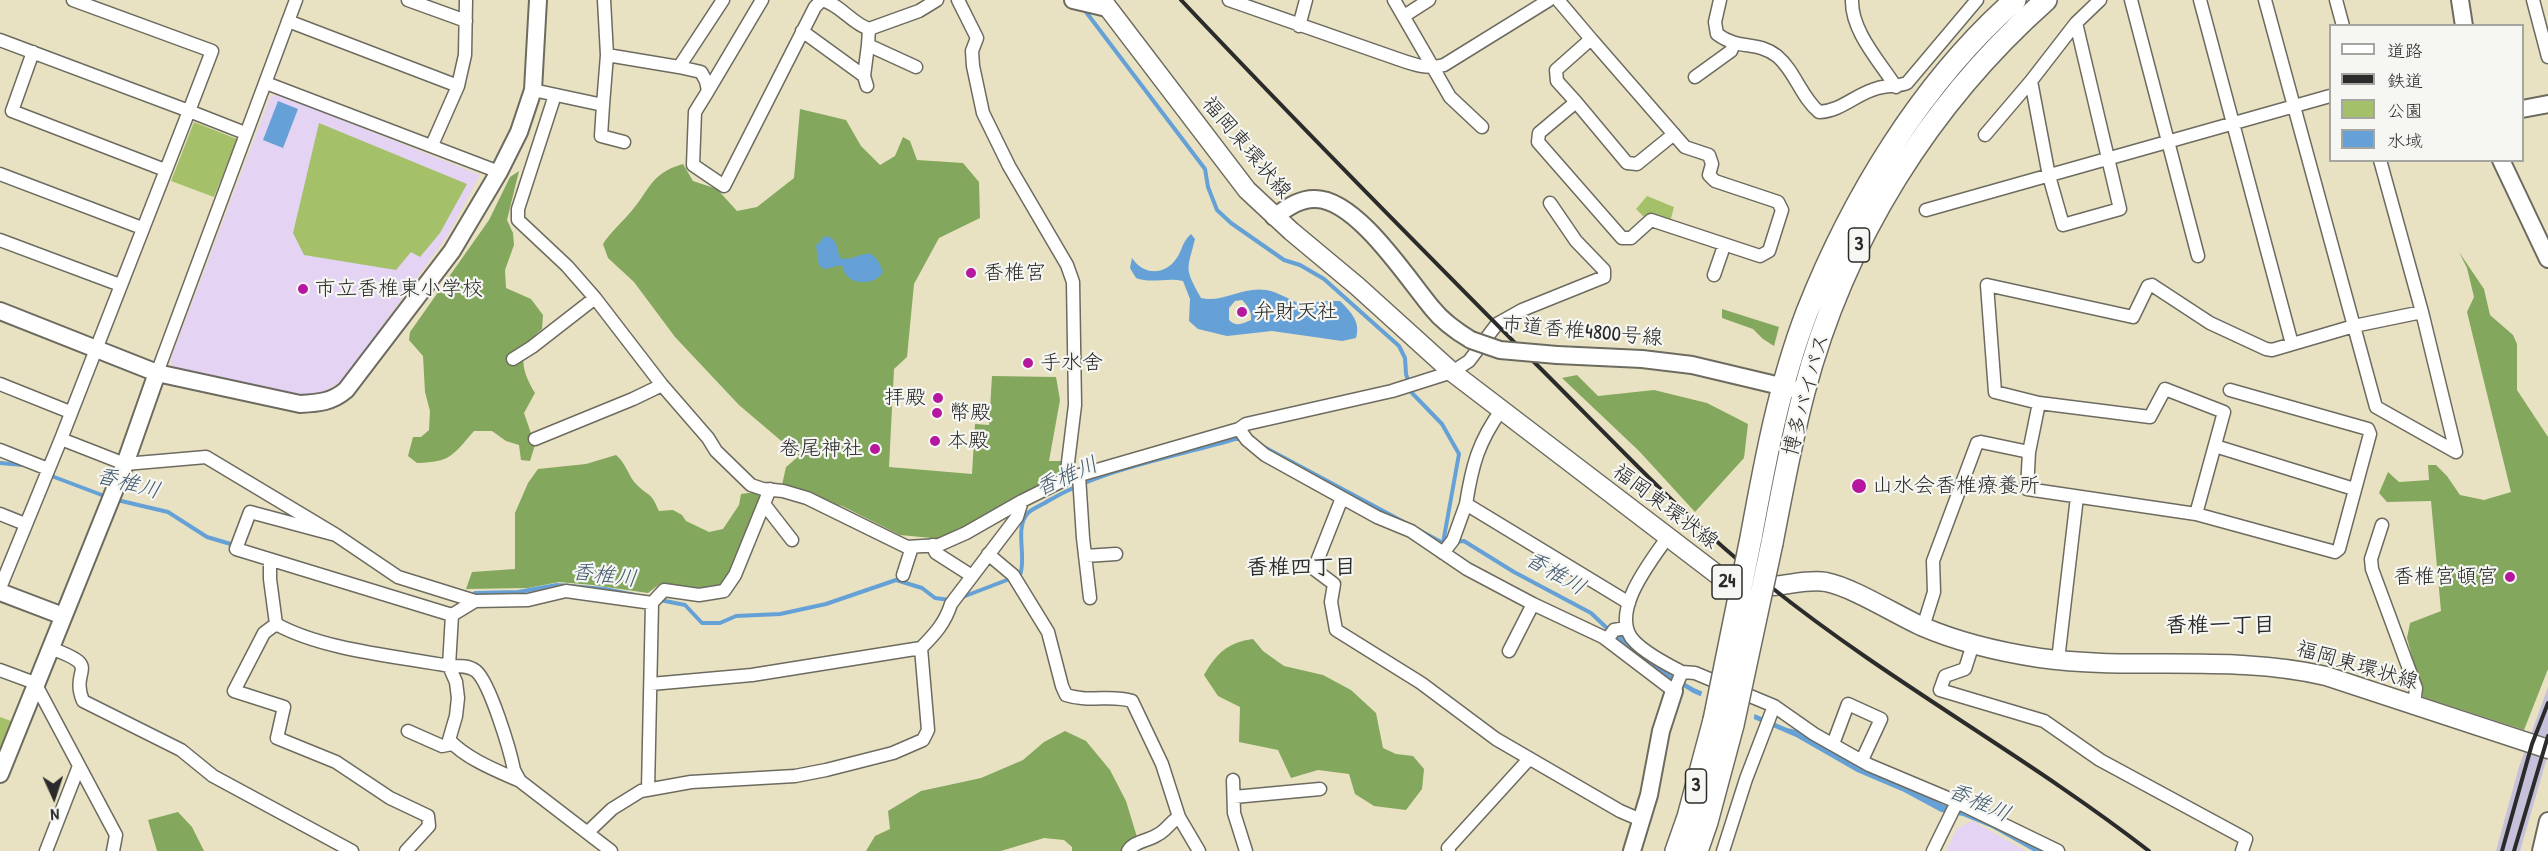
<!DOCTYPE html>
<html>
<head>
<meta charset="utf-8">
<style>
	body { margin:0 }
	#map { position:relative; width:2548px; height:851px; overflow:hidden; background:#e8e2c2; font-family:"Patrick Hand","Klee One",sans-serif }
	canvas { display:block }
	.legend { position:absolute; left:2329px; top:24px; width:195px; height:138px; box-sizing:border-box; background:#f6f6f2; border:2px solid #a5a5a2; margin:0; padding:8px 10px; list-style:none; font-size:18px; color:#2b2b2b }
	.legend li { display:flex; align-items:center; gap:12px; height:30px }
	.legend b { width:30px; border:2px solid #a5a5a2 }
	.north { position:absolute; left:24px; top:767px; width:60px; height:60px; -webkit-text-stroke:4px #f6f6f2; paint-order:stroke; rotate:177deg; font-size:16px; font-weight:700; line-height:24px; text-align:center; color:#2b2b2b }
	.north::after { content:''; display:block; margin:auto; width:21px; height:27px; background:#2b2b2b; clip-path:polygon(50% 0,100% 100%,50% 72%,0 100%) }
</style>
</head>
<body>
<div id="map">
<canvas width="2548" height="851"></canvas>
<ul class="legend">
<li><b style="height:8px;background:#fff"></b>道路</li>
<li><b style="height:8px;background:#2b2b2b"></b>鉄道</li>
<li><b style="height:16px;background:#a4c169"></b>公園</li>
<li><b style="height:16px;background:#65a1d6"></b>水域</li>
</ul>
<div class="north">N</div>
</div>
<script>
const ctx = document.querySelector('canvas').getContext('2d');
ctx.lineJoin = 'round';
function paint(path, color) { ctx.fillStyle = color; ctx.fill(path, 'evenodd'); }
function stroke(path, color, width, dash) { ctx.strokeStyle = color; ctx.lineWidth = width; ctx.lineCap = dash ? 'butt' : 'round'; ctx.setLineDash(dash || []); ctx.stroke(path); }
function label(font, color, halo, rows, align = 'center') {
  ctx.font = font + ' "Patrick Hand","Klee One",sans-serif'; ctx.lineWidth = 4.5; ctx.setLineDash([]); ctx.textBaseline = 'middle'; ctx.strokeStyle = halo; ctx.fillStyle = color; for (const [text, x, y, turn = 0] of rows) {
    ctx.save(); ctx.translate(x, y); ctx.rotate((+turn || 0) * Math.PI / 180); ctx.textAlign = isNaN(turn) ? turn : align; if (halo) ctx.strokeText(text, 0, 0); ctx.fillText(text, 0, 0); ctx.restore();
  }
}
const built = new Path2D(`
	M278 94 480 175 448 235 343 380 325 391 308 395H293L174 369 170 361 270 97Z
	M1973 821 2026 851H1946L1957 828Z`);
const industrial = new Path2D(`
	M2548 687V754L2520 851H2496L2519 767Z`);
const green = new Path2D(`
	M194 122 237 139 214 197 171 181Z
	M319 123 467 184 440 233 420 257 411 252 396 270 304 255 293 233Z
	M1647 196 1674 207 1670 222 1650 215 1645 218 1636 209Z
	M0 717 14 722 0 760Z`);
const forest = new Path2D(`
	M800 109 846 120 861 146 880 165 895 156 903 137 910 141 917 160 963 163 979 182 980 218 939 238 914 284 907 357 894 369 889 467 972 474 975 424 989 425 992 376 1056 377 1060 400 1049 461H1062V471L963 530 942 539 900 535 842 506 819 501 782 485 786 467 799 456 739 405 675 337 634 282 608 258 603 244C610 233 619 225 628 215 650 192 648 174 683 164L693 181 717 189 737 211 757 207 794 178Z
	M519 171 507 220 513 233 514 245 505 270 506 288 531 299 543 315 542 329C518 348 519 367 535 393L524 413 535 445 530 461 521 460 519 445 506 441 492 431H474C452 456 451 462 417 463L408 456 413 437H421L429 430 430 411 425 392 423 356 409 340 410 332 489 220 510 177Z
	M2459 252 2484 289 2490 315 2513 335 2517 344V390L2548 437V669L2524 730 2423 697 2407 638 2410 623 2441 611 2431 501 2387 502 2379 493 2388 472 2399 482 2429 480 2428 465H2436L2447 476 2460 495 2484 500 2511 492 2467 312 2474 297 2467 268Z
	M1722 309 1779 327 1774 346 1763 339 1753 329 1722 318Z
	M1577 375 1598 396 1654 390 1707 403 1748 424 1744 458 1695 512 1639 451 1562 378Z
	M616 455C627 464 628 477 638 486 651 498 650 491 659 511L673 510 682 515 686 521 709 532 723 529 739 505 741 494 755 492 761 497 733 571 723 585 700 592 661 583 648 593 593 585 559 582 528 588 466 589 472 572 515 569V513L528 483 538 469 586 464Z
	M1253 639 1263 651 1284 666 1323 675 1351 690 1376 713 1383 748 1396 754 1413 756 1424 769 1422 789 1406 810 1374 806 1355 794 1349 774 1318 770 1291 778 1278 750 1239 742 1240 707 1218 696 1204 675C1216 654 1228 642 1253 639Z
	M1065 731 1086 741 1110 770 1126 801 1137 837 1133 851H1072V847L1064 840 1044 838 1001 851H866L875 836 890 829 888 811 921 791 981 778 1023 760 1044 742Z
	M178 812 192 827 204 851H157L148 820Z`);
const water = new Path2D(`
	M278 101 298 109 283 148 263 140Z
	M1191 234 1195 239C1187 271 1184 267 1201 298 1223 303 1243 286 1266 290 1279 292 1293 302 1306 306L1320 301H1340C1351 312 1361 322 1356 338L1342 341 1272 331 1227 336 1198 329 1189 321 1190 299 1183 281C1167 277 1152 284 1136 278L1130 268 1132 258C1143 275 1164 276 1176 259 1183 250 1181 243 1191 234ZM1235 301 1242 300C1248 306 1252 312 1251 320 1242 324 1236 327 1229 320V308Z
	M825 236C838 238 836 247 840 258 860 263 871 238 883 272 876 284 856 286 846 275 844 272 843 268 842 265L825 269 819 266 816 246Z
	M1619 634 1663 670 1694 688 1787 728 1801 731 1859 767 1906 786 1944 805 1966 811 2050 851H2033L1992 828 1963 816 1941 812 1904 792 1857 772 1796 737 1693 693 1662 674 1615 637Z`);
const pier = new Path2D(`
	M1703 689 1755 711 1753 723 1700 699Z`);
const stream = new Path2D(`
	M1083 8 1205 169 1208 187 1217 210 1231 223 1284 260 1300 265 1324 279 1399 346 1405 358 1406 374 1412 393 1442 424 1459 454 1443 543
	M1264 447 1443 543H1448
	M0 463 23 465
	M49 475 107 497
	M117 500 168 512 207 537 234 545
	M1455 542 1464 541 1514 572 1591 613 1610 631
	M471 596 475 593 518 592 557 585 605 589 635 595
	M960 598 1020 575C1027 557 1014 528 1028 513 1033 508 1042 505 1048 501 1104 468 1174 457 1235 439H1244
	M660 600 685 605 702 623H720L736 616 780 614 826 604 896 580 922 588 935 598 950 600`);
const street = new Path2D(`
	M73 0 212 51 189 111 245 133
	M408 0 466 21
	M604 0 607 55
	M958 0 977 38 972 51 973 66 983 113 1009 166 1067 265 1073 282 1075 405 1066 479
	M1229 0 1395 58C1412 64 1427 70 1444 65L1549 0
	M1394 0 1450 97 1482 127
	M1558 0 1591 39
	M1720 0 1715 22 1717 34C1740 51 1756 40 1777 56 1795 71 1801 97 1819 112 1842 111 1857 93 1878 88 1888 85 1897 87 1907 83L1977 0
	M1852 0C1851 31 1880 62 1896 87
	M2131 0 2198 256
	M2200 0 2292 344
	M2265 0 2376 407 2456 452
	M2336 0 2343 26
	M2533 0 2548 57
	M1404 16 1429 0
	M288 21 458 86
	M2076 23 2120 209 2063 225 2049 176 2031 81 2076 23 2100 0
	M1299 26 1306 0
	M869 29 868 45 916 67
	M802 31 864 76
	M1591 39 1685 147 1709 155 1712 164 1709 175 1715 181 1778 202 1782 210 1769 251 1760 256 1651 220 1631 238H1622L1538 142 1539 133 1576 102 1557 81 1556 70Z
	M0 40 189 111 61 439 0 588
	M33 52 12 111 165 170
	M679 67 723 0
	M1695 77 1731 51 1734 44
	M266 83 499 172
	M867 86 864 76 868 45
	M533 90 603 105 607 55 679 67 701 72 706 81 708 91 695 112 693 165 724 186 815 7 822 0C841 5 851 23 869 29L919 11 937 0
	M708 91 762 0
	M555 95 518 209V220L567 266 595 298 662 385 708 438 716 451 751 485 763 489 783 491 807 498 907 547 939 545 966 533 1022 501 1066 479 1239 429 1246 424 1392 391 1452 372 1469 361 1497 324 1522 310 1604 277V270L1576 241 1550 203
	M1576 102 1627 163 1637 164 1674 134
	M603 105 601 136 624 142
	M1985 135 2031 81
	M432 145 458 86 465 55 466 0
	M2380 160 2422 312 2456 452
	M0 174 142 228
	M1926 210 2330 96
	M0 240 120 285
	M1714 275 1724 246
	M513 359 532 347 595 298
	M157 373 296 0
	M0 384 70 412
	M2039 403 2029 452 2027 489 2196 514 2335 552 2339 549 2370 434 2368 429 2230 390
	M1502 409C1478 442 1472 466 1466 504L1629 603
	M1239 429 1247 440 1265 455 1377 517 1411 531 1467 569 1533 604 1603 637 1674 691 1682 672 1695 673 1774 706 1814 734 1869 765 1957 802 2058 851
	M61 439 125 464 206 457 336 535 398 577 475 601
	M535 439 633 399 662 385
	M2215 446 2354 489
	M0 450 48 469
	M1079 476 1083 538 1090 598
	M1342 498 1314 569 1334 584 1331 602 1336 630 1421 683 1496 739 1620 811 1641 820
	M764 504 792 540
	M0 514 25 524
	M2196 514 2224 412 2165 389 2150 417 2039 403 1995 392 1987 285 2133 317 2148 286 2152 285 2210 323 2266 349 2272 350 2354 326 2422 312
	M2382 525 2371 559 2372 569 2416 688 2414 705
	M336 535 250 512 236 549 452 615 475 601 528 600 566 591 652 603
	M1667 538C1651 561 1607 615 1635 642 1647 654 1666 664 1682 672
	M932 545 936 553 972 576
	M1443 553 1453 540 1466 504
	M988 554 1013 575 1048 632 1062 686 1066 695C1090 703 1110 694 1132 701L1162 764 1179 817 1199 851
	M1085 556 1116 554
	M270 561V579L276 624C323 650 395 656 449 666 458 666 468 665 476 671 490 683 510 750 514 770L520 781 611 851
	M903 575 912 547
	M452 615 449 666 456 682 458 698 456 716 449 740C467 759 495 770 520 781
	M276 624 264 633 234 691 284 707 277 738 336 762 390 798 428 816 429 826 406 851
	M1923 627 1934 592 1933 561 1977 443 1981 442 2029 452
	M1607 640 1614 630 1626 628
	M1973 644 1965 669 1945 676 1940 690 2044 721 2100 760 2246 839 2242 851
	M50 648C105 668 69 667 83 701L181 750 213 776 352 851
	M1509 651 1533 604
	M2058 660 2077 497
	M0 670 35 683 116 835 113 851
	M651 684 752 675 921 648
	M408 731 442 746 452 744
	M1833 744 1848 704 1881 719 1862 760
	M1233 780 1234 813 1246 851
	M648 790 652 603 664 590 699 595 724 591 735 575 770 489
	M1234 797 1320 789
	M588 832 612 809 641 791 691 782 795 776 826 770 893 753 923 740 928 730 921 648C935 634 945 623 951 604L1017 517 1022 501
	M46 851 79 766
	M1128 851C1134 841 1148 841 1157 835 1166 831 1170 822 1179 817
	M1449 851 1448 848 1529 759
	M1723 851 1746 779 1774 706
	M1933 851 1957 802`);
const secondary = new Path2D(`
	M1073 0 1107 8
	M2460 0 2464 26
	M2522 109 2548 104
	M2501 160 2548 259
	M1274 217C1287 208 1300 198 1316 199 1357 200 1407 278 1432 308 1443 322 1456 331 1471 340
	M0 311 157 373 300 404C319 403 332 402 346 390L452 251 499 172 519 132 533 90 538 0
	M1557 355 1642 359 1692 365 1793 389
	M0 592 63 616
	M0 774 125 464 157 373
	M1632 851 1649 795 1661 731 1674 691
	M2541 851 2548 821`);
const primary = new Path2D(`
	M1102 0 1247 190 1291 231 1357 286 1452 372 1727 582C1742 585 1756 588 1772 586 1790 585 1808 579 1826 582 1852 587 1895 614 1921 626 1958 642 2000 652 2040 658 2135 671 2231 654 2326 676L2548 749`);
const highway = new Path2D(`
	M1751 538C1765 462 1779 385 1807 312 1852 198 1922 82 2015 0
	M1772 543C1782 492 1791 441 1804 392 1844 240 1929 104 2046 0
	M1676 851 1688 817 1714 720
	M1697 851 1707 822 1733 725`);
const rail = new Path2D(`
	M1181 0C1294 120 1410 237 1526 354 1606 433 1682 517 1771 587 1891 683 2028 757 2149 851
	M2502 851 2532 744 2548 703
	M2514 851 2548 736`);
const secondaryBridge = new Path2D(`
	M1471 340 1500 350 1557 355`);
const highwayBridge = new Path2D(`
	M1714 720 1751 538
	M1733 725 1772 543`);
const markers = [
	[971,273,6,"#b5179e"],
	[303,289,6,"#b5179e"],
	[1242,312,6,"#b5179e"],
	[1028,363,6,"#b5179e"],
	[938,398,6,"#b5179e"],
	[937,413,6,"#b5179e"],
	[935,441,6,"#b5179e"],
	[875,449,6,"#b5179e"],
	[1859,486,8,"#b5179e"],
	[2510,577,6,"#b5179e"]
];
const shields = [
	[1859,245,21],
	[1727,582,30],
	[1696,786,21]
];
const shieldNames = [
	["3",1859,245],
	["24",1727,582],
	["3",1696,786]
];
const streetNames = [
	["福岡東環状線",1246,148,50],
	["市道香椎4800号線",1582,332,5],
	["博多バイパス",1807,395,-75],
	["福岡東環状線",1665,507,37],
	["福岡東環状線",2357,666,16]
];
const poiNames = [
	["香椎宮",983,273],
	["市立香椎東小学校",315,289],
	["弁財天社",1254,312],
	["手水舍",1040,363],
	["拝殿",926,398,"right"],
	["幣殿",949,413],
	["本殿",947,441],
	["卷尾神社",863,449,"right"],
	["山水会香椎療養所",1872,486],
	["香椎宮頓宮",2498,577,"right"]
];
const waterNames = [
	["香椎川",1067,477,-24],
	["香椎川",128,484,15],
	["香椎川",1555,574,30],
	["香椎川",604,576,7],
	["香椎川",1979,803,24]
];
const neighbourhoodNames = [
	["香椎四丁目",1301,568],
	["香椎一丁目",2220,626]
];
paint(built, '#e4d3f2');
paint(industrial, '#c6c0da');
paint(green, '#a4c169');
paint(forest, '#83a75d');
paint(water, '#65a1d6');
paint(pier, '#e8e2c2');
stroke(stream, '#65a1d6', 4);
stroke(street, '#6d6b60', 15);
stroke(secondary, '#6d6b60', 20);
stroke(primary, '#6d6b60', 21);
stroke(highway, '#6d6b60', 24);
stroke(street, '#fff', 12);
stroke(secondary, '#fff', 16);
stroke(primary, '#fff', 18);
stroke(highway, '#fff', 21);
stroke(rail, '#2b2b2b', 4);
stroke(secondaryBridge, '#6d6b60', 20, []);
stroke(highwayBridge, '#6d6b60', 24, []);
stroke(secondaryBridge, '#fff', 16);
stroke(highwayBridge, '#fff', 21);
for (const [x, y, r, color] of markers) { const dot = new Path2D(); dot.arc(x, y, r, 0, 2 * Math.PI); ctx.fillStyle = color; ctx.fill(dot); stroke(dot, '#f6f6f2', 2); }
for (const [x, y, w] of shields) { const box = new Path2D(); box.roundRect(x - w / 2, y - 17, w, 34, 4.5); ctx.fillStyle = '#f6f6f2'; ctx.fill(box); stroke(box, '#2b2b2b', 1.5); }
label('bold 20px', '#2b2b2b', null, shieldNames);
label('21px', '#2b2b2b', '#f6f6f2', streetNames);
label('21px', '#2b2b2b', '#f6f6f2', poiNames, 'left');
label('italic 22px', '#425a6f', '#f6f6f2', waterNames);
label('bold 22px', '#2b2b2b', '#f6f6f2', neighbourhoodNames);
</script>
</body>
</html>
